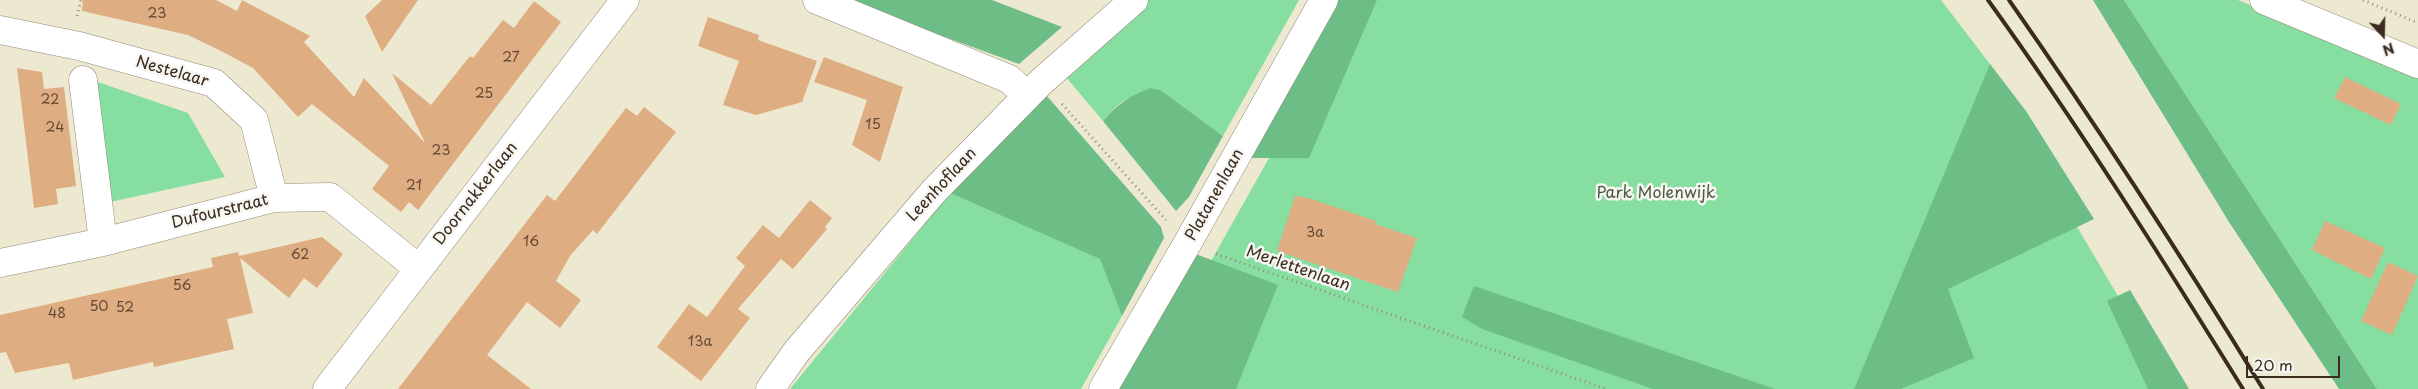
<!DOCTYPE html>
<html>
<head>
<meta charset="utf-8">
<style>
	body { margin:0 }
	#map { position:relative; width:2418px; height:389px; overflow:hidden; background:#ede9d1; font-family:"Playpen Sans",sans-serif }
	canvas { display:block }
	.north { position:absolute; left:2358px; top:10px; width:50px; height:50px; -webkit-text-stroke:4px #f6f6f2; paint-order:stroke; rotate:159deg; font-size:14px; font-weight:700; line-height:20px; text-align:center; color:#3b2a1e }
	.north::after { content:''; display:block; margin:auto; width:18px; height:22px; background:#3b2a1e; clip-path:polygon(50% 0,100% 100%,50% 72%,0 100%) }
	.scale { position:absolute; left:2246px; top:356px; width:94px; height:22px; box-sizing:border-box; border:2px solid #3b2a1e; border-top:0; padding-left:6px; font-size:15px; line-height:18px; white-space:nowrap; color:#3b2a1e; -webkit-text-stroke:4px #f6f6f2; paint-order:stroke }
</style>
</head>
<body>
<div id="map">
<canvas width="2418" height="389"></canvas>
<div class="north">N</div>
<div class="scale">20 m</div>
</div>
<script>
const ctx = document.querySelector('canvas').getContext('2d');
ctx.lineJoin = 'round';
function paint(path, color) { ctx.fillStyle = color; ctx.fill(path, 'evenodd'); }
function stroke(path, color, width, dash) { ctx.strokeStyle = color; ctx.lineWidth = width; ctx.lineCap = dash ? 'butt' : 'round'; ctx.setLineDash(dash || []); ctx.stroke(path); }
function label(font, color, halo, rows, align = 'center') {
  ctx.font = font + ' "Playpen Sans",sans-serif'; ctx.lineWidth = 5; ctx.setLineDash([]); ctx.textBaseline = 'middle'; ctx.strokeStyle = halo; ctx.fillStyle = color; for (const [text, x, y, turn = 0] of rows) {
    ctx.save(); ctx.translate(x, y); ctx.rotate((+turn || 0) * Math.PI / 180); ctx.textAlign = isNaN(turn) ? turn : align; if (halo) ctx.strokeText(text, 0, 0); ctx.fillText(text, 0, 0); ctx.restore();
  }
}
const green = new Path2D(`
	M1146 0H1299L1223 136 1162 91C1133 95 1122 97 1103 121L1065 76Z
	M1358 0H1941L1990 64 1983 83 2018 127 2173 389H1139Z
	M2124 0H2238L2418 77V389H2377Z
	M95 81 188 113 225 177 101 204Z
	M950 193 1101 259 1122 316 1081 389H790Z`);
const forest = new Path2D(`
	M844 0H992L1062 27 1019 64Z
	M1334 0H1377L1309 158H1244Z
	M2093 0H2124L2377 389H2339L2229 222Z
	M1990 64 2026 111 2094 219 1948 289 1974 358 1901 389H1854Z
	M1150 88 1162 91 1223 136 1189 197 1176 211 1103 121C1117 104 1130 96 1150 88Z
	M1046 95 1161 227 1164 238 1122 316 1100 259 950 193Z
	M1193 253 1278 285 1236 389H1115Z
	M1474 286 1775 389H1653L1482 329 1462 317Z
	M2130 290 2189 389H2148L2107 301Z`);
const building = new Path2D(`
	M83 0H216L237 11 242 0 310 36 304 42 354 97 364 78 425 143 392 73 431 105 470 56 473 58 503 20 514 28 534 1 561 22 418 210 409 202 401 212 372 189 389 166 312 104 298 117 253 68 221 51 188 35 82 11Z
	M382 0H418L382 52 365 16Z
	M708 17 759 35 758 40 817 61 802 102 756 115 723 105 739 61 698 46Z
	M824 57 903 87 880 162 852 145 867 100 814 82Z
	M17 68 42 72 44 89 64 87 76 186 56 189 58 204 34 208Z
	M2345 77 2401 104 2391 125 2334 98Z
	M644 107 676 132 597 234 593 230 570 256 556 281 581 300 560 328 527 302 487 355 531 389H398L547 195 555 201 626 108 637 116Z
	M1295 196 1308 198 1376 221 1375 224 1417 238 1398 292 1277 251Z
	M810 200 832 218 825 227 827 229 793 269 781 259 738 309 750 318 701 381 657 347 689 304 707 317 745 266 736 258 763 225 779 238Z
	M2325 221 2385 248 2371 279 2312 250Z
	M322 237 343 254 317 288 304 278 289 298 240 258 253 313 227 319 234 349 154 367 153 362 73 380 69 363 15 373 6 352 0 353V315L213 267 211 258 238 252 239 256Z
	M2388 262 2418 276 2392 335 2361 321Z`);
const path = new Path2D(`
	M2363 0 2418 23
	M77 16 81 0
	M1062 104 1166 220
	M1216 254 1606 389`);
const minor = new Path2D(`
	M817 0 1009 79 1027 95
	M0 30 79 46 214 83 254 120 274 198
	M83 80 103 242
	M0 263 103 242 274 198 330 197 419 269
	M327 389 625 0
	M1103 389 1187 244 1324 0`);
const tertiary = new Path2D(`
	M2264 0 2418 64
	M770 389 797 351 934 191 1041 82 1134 0`);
const rail = new Path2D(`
	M1988 0C2079 126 2161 257 2243 389
	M2009 0C2098 127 2182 257 2263 389`);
const numberNames = [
	["23",157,14],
	["27",511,58],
	["25",484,94],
	["22",50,100],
	["15",873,125],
	["24",55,128],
	["23",441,151],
	["21",414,186],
	["3a",1315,233],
	["16",531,242],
	["62",300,255],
	["56",182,286],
	["50",99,307],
	["52",125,308],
	["48",57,314],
	["13a",700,342]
];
const streetNames = [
	["Nestelaar",172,72,16],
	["Leenhoflaan",942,185,-47],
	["Doornakkerlaan",476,194,-52],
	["Platanenlaan",1215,195,-61],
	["Dufourstraat",220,212,-14],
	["Merlettenlaan",1298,269,19]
];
const parkNames = [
	["Park Molenwijk",1656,194]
];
paint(green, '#87dea1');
paint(forest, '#6dbd87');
paint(building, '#dfad82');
stroke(minor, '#948a78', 29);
stroke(tertiary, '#948a78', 29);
stroke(path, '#948a78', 3, [1, 4]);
stroke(minor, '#fff', 28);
stroke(tertiary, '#fff', 28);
stroke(rail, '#3b2a1e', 4);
label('14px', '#644b37', null, numberNames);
label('16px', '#3b2a1e', '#f6f6f2', streetNames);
label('16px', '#4e573f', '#f6f6f2', parkNames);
</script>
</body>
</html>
